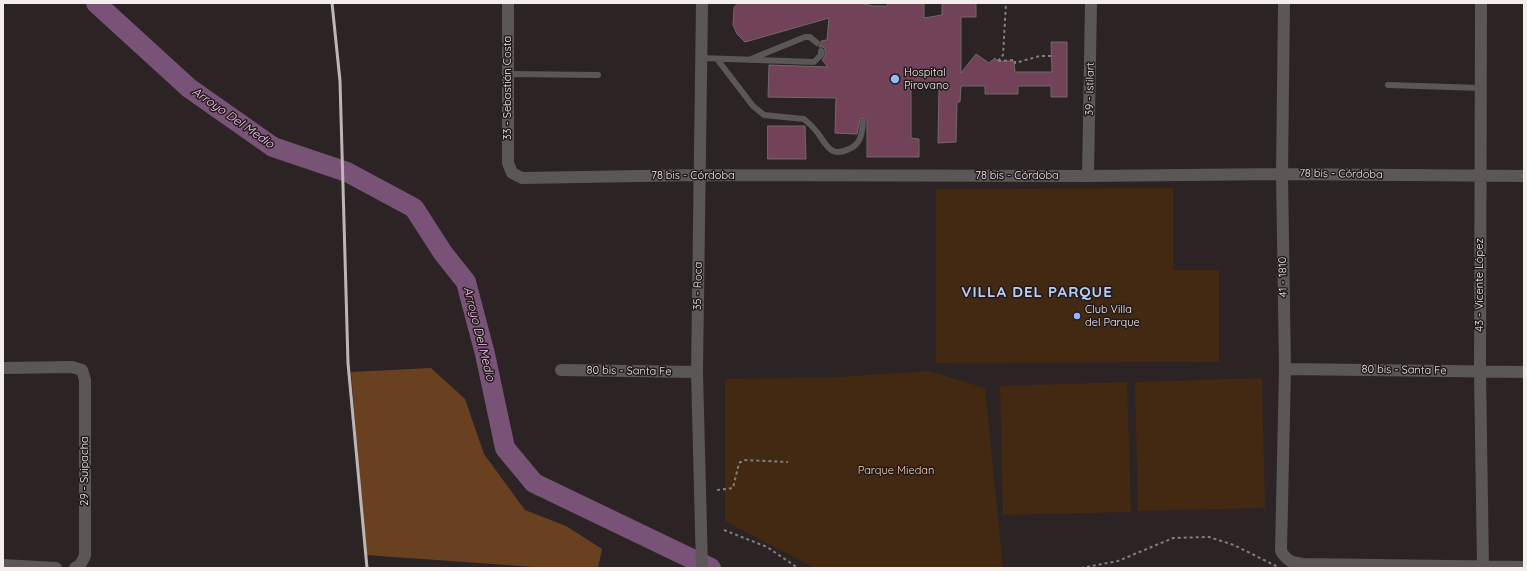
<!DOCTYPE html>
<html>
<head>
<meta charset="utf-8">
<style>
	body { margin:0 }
	#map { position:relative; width:1527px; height:571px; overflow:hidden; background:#2b2324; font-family:Quicksand,sans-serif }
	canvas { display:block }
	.frame { position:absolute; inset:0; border:4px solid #f3eded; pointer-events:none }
</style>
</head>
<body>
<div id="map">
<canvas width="1527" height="571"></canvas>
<div class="frame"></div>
</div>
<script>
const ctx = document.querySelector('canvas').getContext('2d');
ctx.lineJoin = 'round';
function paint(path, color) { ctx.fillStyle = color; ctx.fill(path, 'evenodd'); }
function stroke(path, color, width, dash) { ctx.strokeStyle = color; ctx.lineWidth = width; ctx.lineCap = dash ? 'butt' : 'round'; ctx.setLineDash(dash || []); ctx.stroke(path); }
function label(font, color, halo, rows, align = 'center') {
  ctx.font = font + ' Quicksand,sans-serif'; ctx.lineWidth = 3; ctx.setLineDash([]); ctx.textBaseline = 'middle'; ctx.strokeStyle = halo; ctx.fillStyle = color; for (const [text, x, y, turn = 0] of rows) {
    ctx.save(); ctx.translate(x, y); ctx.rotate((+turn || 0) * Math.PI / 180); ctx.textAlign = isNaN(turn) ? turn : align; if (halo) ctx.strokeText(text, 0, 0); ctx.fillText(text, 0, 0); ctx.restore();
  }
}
const green = new Path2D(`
	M1173 188V270H1219V362L936 363V189Z
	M929 371 985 388 1003 568H814L725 521V379L837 377Z
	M1262 378 1265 508 1138 511 1135 382Z
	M1127 382 1131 512 1003 515 1000 386Z`);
const forest = new Path2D(`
	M431 368 465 399 484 454 525 510 566 526 602 549 598 568H549L366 555 351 372Z`);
const river = new Path2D(`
	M96 3 189 88 273 147 347 172 414 208 443 253 466 282 485 354 505 448 534 483 711 568`);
const building = new Path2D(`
	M738 3H861L873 6H887L888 3H924V18L942 15V3H976V17H961V73L976 54 989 63 995 58 998 61H1014L1015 72H1052L1051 42H1067V97H1051V86H1018V94H985V86H961L960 102H957L956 142 938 143 939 86H911V138L919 139V157H867V120L864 118 860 119 857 134 835 133 836 98 768 97 769 65 828 67 822 60 825 56V49L823 47H819L821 44V41L827 40 829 18 745 42 737 34 733 25 734 8Z
	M768 126H805L806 159H768Z`);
const path = new Path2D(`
	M998 61 1003 55 1006 3
	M998 61 1015 60V63L1040 56H1051
	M717 490 733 488 739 463 744 460 788 462
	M724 530 767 547 798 568
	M1081 568 1118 561 1173 538 1209 537 1234 545 1278 567`);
const lane = new Path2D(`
	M701 58 814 62 821 55V51
	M717 59 753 106 764 115 804 119C809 123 813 127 817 132 827 145 830 158 849 149 861 144 862 134 863 122
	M751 59 805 37H810L817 43
	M508 74 598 75
	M1388 85 1481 88`);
const street = new Path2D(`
	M508 3V163L512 173 522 178 699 175 1088 176 1282 174 1524 176
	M1284 3 1282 174 1285 369 1281 551C1287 561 1292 563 1304 564L1524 567
	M1481 3 1480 371 1483 567
	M1088 176 1091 3
	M3 368 72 367 82 370 85 380V556L80 565 75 568
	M1285 369 1524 372
	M561 370 697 372
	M3 565 56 568
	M702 568 697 372 702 3`);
const rail = new Path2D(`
	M332 3 340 81 348 363 367 568`);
const markers = [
	[895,79,5,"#90b8fd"],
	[1077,316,4,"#90b8fd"]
];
const poiNames = [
	["Hospital",904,73],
	["Pirovano",904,86],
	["Club Villa",1085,310],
	["del Parque",1085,323]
];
const streetNames = [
	["33 - Sebastián Costa",508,88,-90],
	["39 - Istilart",1090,89,-89],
	["78 bis - Córdoba",1341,174,1],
	["78 bis - Córdoba",693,176],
	["78 bis - Córdoba",1017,176],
	["41 - 1810",1283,277,-91],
	["43 - Vicente López",1480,285,-90],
	["35 - Roca",698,286,-89],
	["80 bis - Santa Fe",1404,370,1],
	["80 bis - Santa Fe",629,371,1],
	["29 - Suipacha",85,471,-90]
];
const parkNames = [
	["Parque Miedan",896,471]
];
const waterNames = [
	["Arroyo Del Medio",233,118,35],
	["Arroyo Del Medio",479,334,76]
];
const districtNames = [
	["VILLA DEL PARQUE",1037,292]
];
paint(green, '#432812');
paint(forest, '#694121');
stroke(river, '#795377', 20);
paint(building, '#724259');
stroke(building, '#73696d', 1);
stroke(path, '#857e7f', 2, [3, 3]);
stroke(lane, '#5b5756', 6);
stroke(street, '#5b5756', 12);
stroke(rail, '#bdb6b6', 3);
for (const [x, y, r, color] of markers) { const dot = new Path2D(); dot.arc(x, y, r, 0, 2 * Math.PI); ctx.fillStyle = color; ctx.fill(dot); stroke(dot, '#221a1a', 1.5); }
label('11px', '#f3eded', '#221a1a', poiNames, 'left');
label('11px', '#f3eded', '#221a1a', streetNames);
label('11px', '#fbd2b4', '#221a1a', parkNames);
label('italic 12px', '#fbc9f8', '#221a1a', waterNames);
ctx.letterSpacing = '1px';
label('bold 15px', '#b8cef5', '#221a1a', districtNames);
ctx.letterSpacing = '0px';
</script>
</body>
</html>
